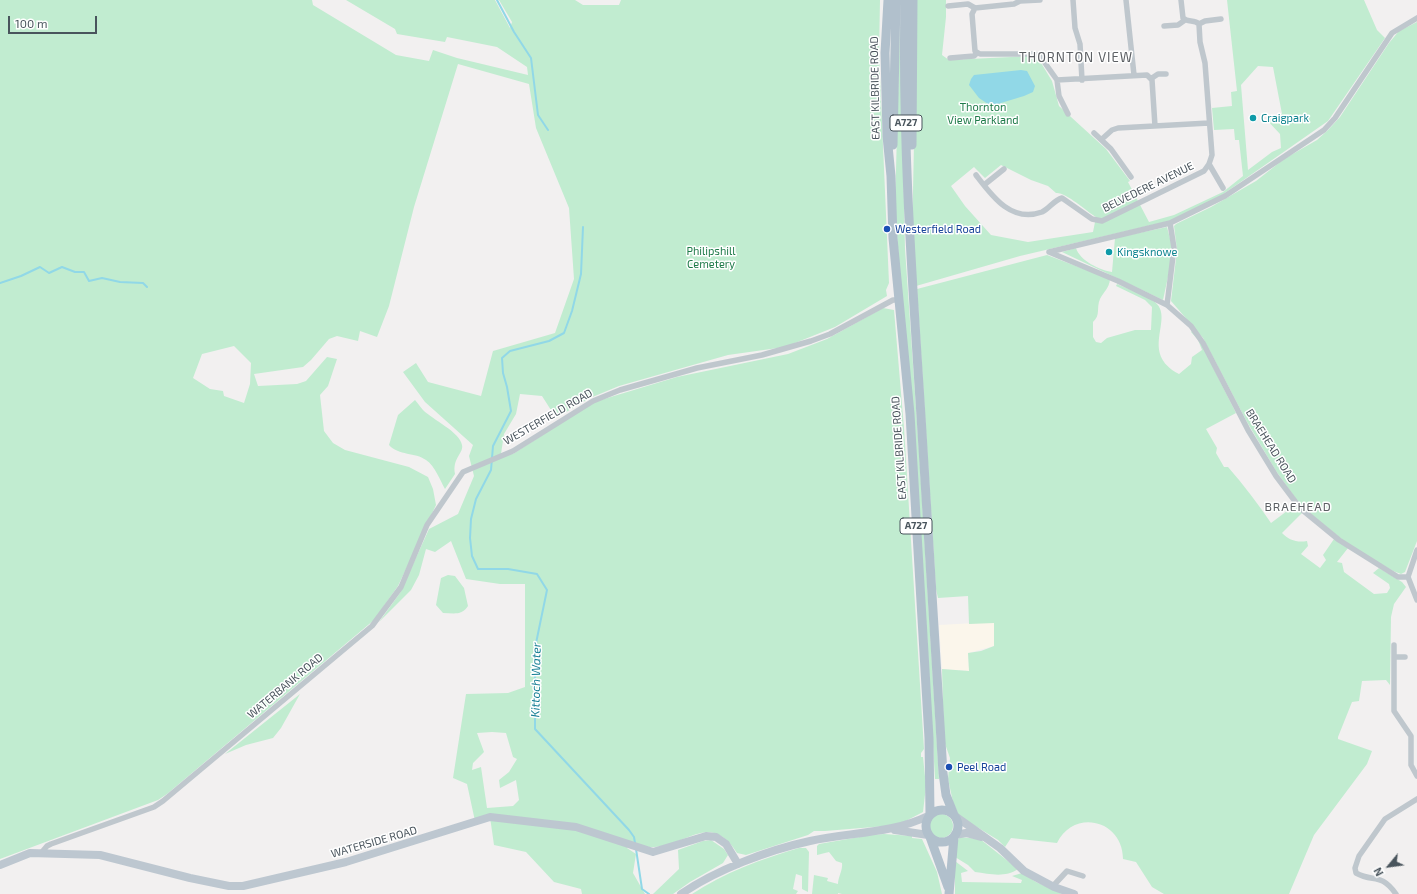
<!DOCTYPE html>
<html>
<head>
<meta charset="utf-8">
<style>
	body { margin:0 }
	#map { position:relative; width:1417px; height:894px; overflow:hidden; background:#f2f0f0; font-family:"Exo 2",sans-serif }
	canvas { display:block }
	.north { position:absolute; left:1369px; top:846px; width:40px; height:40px; -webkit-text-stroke:3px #fff; paint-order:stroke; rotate:241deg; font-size:11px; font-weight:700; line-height:16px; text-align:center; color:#49545c }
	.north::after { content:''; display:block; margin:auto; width:14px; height:18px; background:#49545c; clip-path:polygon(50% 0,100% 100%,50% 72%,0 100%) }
	.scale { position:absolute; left:8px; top:16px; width:89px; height:18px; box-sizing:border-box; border:2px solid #49545c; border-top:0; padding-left:5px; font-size:12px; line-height:14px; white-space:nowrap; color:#49545c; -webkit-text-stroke:3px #fff; paint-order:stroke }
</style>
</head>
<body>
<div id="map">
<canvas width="1417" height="894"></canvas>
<div class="north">N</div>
<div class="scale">100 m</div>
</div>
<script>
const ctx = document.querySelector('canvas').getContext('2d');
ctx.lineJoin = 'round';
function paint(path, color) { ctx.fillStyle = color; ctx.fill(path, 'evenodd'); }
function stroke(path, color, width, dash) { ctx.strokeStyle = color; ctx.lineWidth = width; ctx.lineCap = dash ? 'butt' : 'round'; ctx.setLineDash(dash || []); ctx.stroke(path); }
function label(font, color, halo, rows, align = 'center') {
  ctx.font = font + ' "Exo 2",sans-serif'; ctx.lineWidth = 3; ctx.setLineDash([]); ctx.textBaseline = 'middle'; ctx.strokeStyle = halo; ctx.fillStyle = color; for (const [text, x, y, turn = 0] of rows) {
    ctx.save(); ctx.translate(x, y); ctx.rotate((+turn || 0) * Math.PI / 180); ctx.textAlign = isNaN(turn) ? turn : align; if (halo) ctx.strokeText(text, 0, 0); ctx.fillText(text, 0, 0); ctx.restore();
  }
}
const commercial = new Path2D(`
	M994 622V646L968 653 969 671 942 669 939 625Z`);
const green = new Path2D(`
	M0 0H312L313 5 396 55 429 61 433 50 457 58 528 75 527 67 497 47 447 37 445 42 397 34 395 29 346 0H495L510 28 512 22 499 0H575L583 5H619L621 0H880L879 54 889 283 886 290 887 296 835 327 785 347 728 355 619 386 590 398 556 418 542 396 520 394 516 414 504 434 501 454H513L594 402 677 377 788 354 827 339 883 308 894 310 904 428 924 749 921 753V757H923L926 786 923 812 898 825 825 831H814L808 835 746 855 737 853C711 812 689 844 655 847 646 848 636 843 627 841V848L636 854 633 873 645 894H582L581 889 554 882 526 852 494 845 490 817 475 821 467 784 453 778 466 694 508 693 525 687V584H500L466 579 451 541 435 552 426 549 419 575 411 590 379 622 400 593 429 529 458 514 474 476 469 456 473 445 425 402 403 372 416 363 428 382 481 396 493 351 555 333 574 279 569 208 536 128 529 84 458 64 414 207 389 306 377 337 360 331 358 341 337 336 329 339 311 360 303 367 254 374 258 386 297 384 306 381 327 357 337 359 328 386 320 395 324 431 333 443 345 450 409 467 428 477 433 489 436 505 398 586 374 620 167 794 158 800 0 859ZM234 346 251 363 250 384 244 403 224 396 223 391 210 389 193 378 202 354ZM492 732 506 733 513 757 517 759 509 772 499 780 500 788 516 780 519 800 513 806 487 808 481 767 472 770 473 763 484 752 477 733Z
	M917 0H946V17L942 55 949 60 1032 56 1038 58 1052 81 1059 106 1106 149 1130 181 1128 182 1149 222 1174 215 1223 192 1243 176 1239 140H1235L1234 129 1214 130 1212 108 1232 106 1231 92 1237 91 1227 0H1364L1377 30 1385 38 1328 121 1222 195 1173 220 1020 256 916 286 912 239ZM1258 66 1273 67 1282 114 1266 119 1280 134 1281 148 1272 152 1248 170 1241 85ZM1001 165 1031 180 1048 186 1056 193C1066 192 1086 211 1096 217L1093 232 1028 242 991 235 965 206 951 186 974 167 985 178Z
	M900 20 905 249 919 451 939 779H935L927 635 895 207Z
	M1417 22V541L1405 572 1401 574 1393 571 1349 545 1301 506 1276 471 1247 422 1203 338 1171 301 1177 250 1174 226 1176 224 1211 207 1256 181 1284 159 1317 140 1328 130 1340 117 1389 43 1399 31Z
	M1167 227 1172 246 1171 263 1163 300 1062 252 1076 248C1080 261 1100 270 1112 272L1115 238Z
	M1047 255 1110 279C1109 289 1104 291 1100 299 1096 308 1101 315 1093 322V337L1096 342 1101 343 1107 338 1135 330H1151L1152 307 1145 300 1116 286 1117 284C1126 288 1150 297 1156 303 1174 320 1139 353 1179 374L1191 364 1192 357 1202 350 1198 340 1191 332 1192 331 1199 339 1236 413 1206 429 1217 448 1216 453 1224 467H1228C1244 485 1258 504 1271 523L1295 505 1302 513 1282 533C1289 540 1297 543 1307 541L1308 546 1301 554 1320 568 1326 560 1323 555 1334 539 1348 548 1337 562 1342 563 1344 572 1374 594 1387 593 1390 588 1389 584 1373 573 1379 568 1402 582 1406 587 1394 604 1391 617 1390 685 1386 680 1362 681 1359 701 1352 702 1338 737V739L1372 751 1367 764 1314 835 1289 894H1164L1152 887 1136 862 1123 859C1123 820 1074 808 1057 843L1011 838 1005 847 998 840 959 816 953 802 948 779 950 758 944 741 942 669 969 671 968 653 981 651 994 646V623L969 624 968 596 938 598 936 589 917 289Z
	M415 400C418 403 420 407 423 410 433 420 460 432 462 445 464 453 452 458 455 474L445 489C440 480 435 466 426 460 415 452 399 456 389 445L398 415Z
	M448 575 455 576 464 588 468 606C462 616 453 613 443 613L436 605 441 578Z
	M300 694 281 728 273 738 246 745 225 754Z
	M929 826a12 12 0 1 1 24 0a12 12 0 1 1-24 0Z
	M884 834 912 836V838L922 839 937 872 942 894H842L838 893V894H812L814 875 828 878 827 881 838 884C838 877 843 870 842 863L836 861 829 852 817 855V846L819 844 871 835Z
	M960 837 980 839 1018 869C1005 878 990 874 975 872L968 865 955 857 957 841Z
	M711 840 724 849 728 855 723 863 690 882 673 894H653L679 869 678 850 703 841Z
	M799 848H806L809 852 808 892 802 889V876L796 874 793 889 798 891 796 894H692C724 873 761 859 799 848Z
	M955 861 968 871 961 873 962 882 1021 883 1022 880 1012 876 1022 873 1036 882 1062 894H955Z`);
const water = new Path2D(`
	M1021 70 1027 71 1035 86 1033 92 1024 96 991 106 979 98 969 85 971 79 974 75Z`);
const stream = new Path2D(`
	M497 0 514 32 531 58 538 115 548 130
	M583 227 581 274 572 311 564 333 549 341 510 351 502 358 503 373 507 387 511 411 493 446 491 470 476 499 471 519 470 538 472 556 478 569H508L537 574 547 590 535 648V729L629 830 634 837 635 843
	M0 283 21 276 40 267 49 273 62 267 75 272H84L89 281 102 278 120 282 143 283 147 287
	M636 849 642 889 649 894`);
const street = new Path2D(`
	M1040 0 1020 1 1014 4 975 8 972 14 975 51 980 54H1035L1040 56 1057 80 1147 75 1152 80 1155 126
	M1073 0 1075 28 1080 44 1082 80
	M1126 0 1134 75
	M948 6 968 4 975 8
	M1199 24 1205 21 1221 19
	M1164 26 1178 25 1185 20
	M950 58 974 56 977 53
	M1152 78 1158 74H1166
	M1057 80 1059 96 1068 114
	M1094 133 1111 149 1131 177
	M1102 139 1112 130 1118 128 1209 123
	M1209 164 1223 188
	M976 175C992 196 1011 223 1042 212 1049 209 1054 200 1062 198L1092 219 1102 221 1204 171 1209 164 1212 155 1205 63 1200 42 1199 24C1194 19 1188 23 1183 18L1181 0
	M984 185 1004 169
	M1049 252 1118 281 1167 305 1191 326 1203 343 1248 430 1276 476 1300 508 1339 540 1398 577H1408
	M1049 252 1170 223 1225 196 1324 130 1335 118 1392 33 1417 18
	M1167 305 1174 248 1170 223
	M1417 550 1408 577 1417 600
	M1394 645V711L1411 736V765L1417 776
	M1395 657H1405
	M42 852 47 846 51 844 154 807 163 801 372 626 401 587 427 525 463 472 513 451 593 401 620 390 697 368 762 355 811 341 830 334 893 300H900
	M1053 886 1067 871 1083 876
	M1396 894C1380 872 1374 883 1356 873L1355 868 1359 856 1385 819 1417 799`);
const secondary = new Path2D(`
	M955 816 1000 848 1024 871 1054 887 1074 894
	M895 830 928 835
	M955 835 966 833 981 837
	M0 865 30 853 100 855 190 878 229 886H243L346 862 490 817 576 827 653 852 706 836 716 837 726 844 738 864
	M681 894C716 870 768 850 810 841 850 832 891 834 928 816`);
const primary = new Path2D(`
	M888 0 885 53 887 136 891 176 893 238 910 414 929 738 930 814
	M905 0C902 139 912 277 921 416 929 535 936 654 943 773L946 795 954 815
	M893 145 896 0
	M912 145 913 0
	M926 826a16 16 0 1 1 32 0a16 16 0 1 1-32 0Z
	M930 837 948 887
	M949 894 954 837`);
const markers = [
	[1253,118,4,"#0f9aa8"],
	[887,229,4,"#1a4fb4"],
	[1109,252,4,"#0f9aa8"],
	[949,767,4,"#1a4fb4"]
];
const shields = [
	[906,123,32],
	[916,526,32]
];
const shieldNames = [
	["A727",906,123],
	["A727",916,526]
];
const streetNames = [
	["EAST KILBRIDE ROAD",875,88,-91],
	["BELVEDERE AVENUE",1148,187,-26],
	["WESTERFIELD ROAD",548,417,-30],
	["BRAEHEAD ROAD",1271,446,58],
	["EAST KILBRIDE ROAD",899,448,-94],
	["WATERBANK ROAD",285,686,-40],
	["WATERSIDE ROAD",374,842,-16]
];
const parkNames = [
	["Thornton",983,107],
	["View Parkland",983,120],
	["Philipshill",711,251],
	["Cemetery",711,264]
];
const cultureNames = [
	["Craigpark",1261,118],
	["Kingsknowe",1117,252]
];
const transitNames = [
	["Westerfield Road",895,229],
	["Peel Road",957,767]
];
const neighbourhoodNames = [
	["BRAEHEAD",1298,507]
];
const waterNames = [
	["Kittoch Water",536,680,-89]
];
const quarterNames = [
	["THORNTON VIEW",1076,58]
];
paint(commercial, '#fbf6eb');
paint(green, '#c1ecd0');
paint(water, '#91d8e7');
stroke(stream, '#91d8e7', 2);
stroke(street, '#bfc7cd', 5.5);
stroke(secondary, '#bdc7d0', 8);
stroke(primary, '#b1c0cc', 9);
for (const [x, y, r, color] of markers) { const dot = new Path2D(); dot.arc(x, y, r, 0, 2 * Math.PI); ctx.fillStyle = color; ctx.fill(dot); stroke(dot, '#fff', 1.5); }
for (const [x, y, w] of shields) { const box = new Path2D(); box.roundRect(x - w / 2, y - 8, w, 16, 3); ctx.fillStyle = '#fff'; ctx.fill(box); stroke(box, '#49545c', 1); }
label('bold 10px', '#49545c', null, shieldNames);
label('11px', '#49545c', '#fff', streetNames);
label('11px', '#1d7a48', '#fff', parkNames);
label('11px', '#0d838f', '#fff', cultureNames, 'left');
label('11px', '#164399', '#fff', transitNames, 'left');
ctx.letterSpacing = '1px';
label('12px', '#5d6064', '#fff', neighbourhoodNames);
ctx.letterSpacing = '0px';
label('italic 12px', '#157e94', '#fff', waterNames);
ctx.letterSpacing = '1px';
label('13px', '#5d6064', '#fff', quarterNames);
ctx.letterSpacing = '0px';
</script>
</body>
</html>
